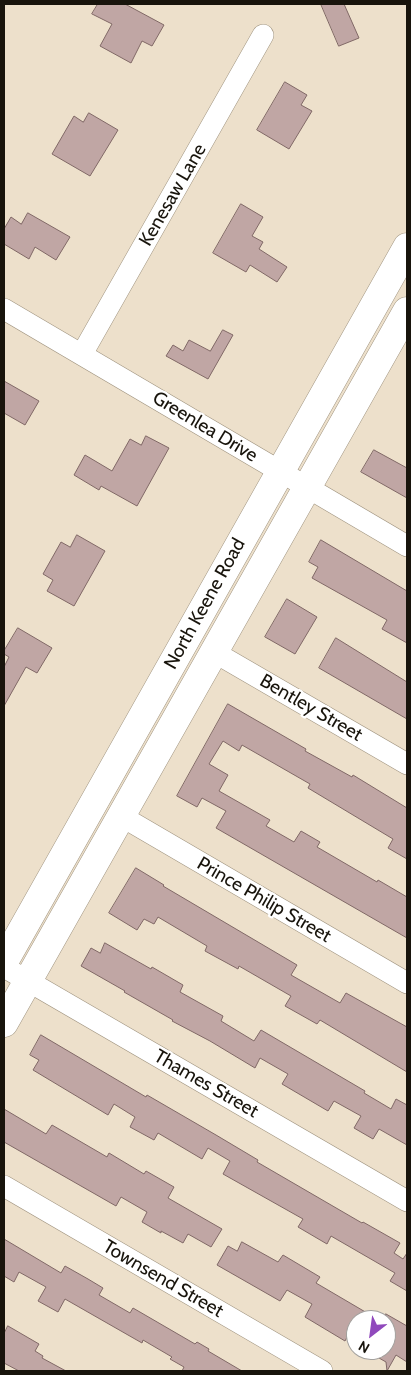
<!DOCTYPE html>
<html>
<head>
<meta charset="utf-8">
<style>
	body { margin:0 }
	#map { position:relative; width:411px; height:1375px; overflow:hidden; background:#ede0cb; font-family:Cabin,sans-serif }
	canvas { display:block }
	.frame { position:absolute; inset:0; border:5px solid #18140c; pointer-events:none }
	.north { position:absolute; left:346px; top:1310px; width:50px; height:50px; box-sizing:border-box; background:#fff; border:1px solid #a3a19e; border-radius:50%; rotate:210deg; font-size:14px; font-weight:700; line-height:20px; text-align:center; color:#18140c }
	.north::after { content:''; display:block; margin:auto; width:18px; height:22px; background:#9049bc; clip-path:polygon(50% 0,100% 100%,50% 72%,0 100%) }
</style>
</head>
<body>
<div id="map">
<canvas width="411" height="1375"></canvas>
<div class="frame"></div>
<div class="north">N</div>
</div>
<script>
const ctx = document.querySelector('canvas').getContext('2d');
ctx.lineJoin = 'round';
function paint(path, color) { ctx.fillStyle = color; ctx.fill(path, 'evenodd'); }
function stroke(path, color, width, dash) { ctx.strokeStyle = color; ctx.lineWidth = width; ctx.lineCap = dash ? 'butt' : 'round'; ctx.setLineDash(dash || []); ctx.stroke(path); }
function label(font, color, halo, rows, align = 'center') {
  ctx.font = font + ' Cabin,sans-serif'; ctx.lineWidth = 4.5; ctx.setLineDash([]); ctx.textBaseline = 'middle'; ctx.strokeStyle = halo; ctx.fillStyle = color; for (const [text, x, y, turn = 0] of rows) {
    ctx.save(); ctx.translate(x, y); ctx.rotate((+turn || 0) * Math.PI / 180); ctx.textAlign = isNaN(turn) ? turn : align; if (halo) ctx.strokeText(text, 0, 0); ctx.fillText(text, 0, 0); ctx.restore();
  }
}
const building = new Path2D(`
	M98 4H125L164 25 152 46 142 41 131 63 100 46 112 24 92 14Z
	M321 4H344L359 38 339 46Z
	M285 82 307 95 301 105 312 111 289 149 257 130Z
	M89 113 118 130 90 176 52 154 74 116 83 122Z
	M241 204 263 217 252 236 263 242 259 249 287 267 277 282 250 265 246 272 213 253Z
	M28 213 70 237 56 260 35 247 29 259 4 244V229L11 217 21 224Z
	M223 330 233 335 208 379 166 356 173 345 183 351 189 340 210 351Z
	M4 381 39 401 25 425 4 413Z
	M146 436 169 448 137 506 101 486 99 490 74 475 85 455 112 471 130 439 141 445Z
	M374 450 407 468V498L361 472Z
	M77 535 105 551 74 606 47 591 53 580 43 574 61 542 70 547Z
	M321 540 407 591V643L382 629 387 620 312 578 318 567 309 562Z
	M287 599 317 617 295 654 265 637Z
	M18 628 52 648 37 673 26 667 4 706V667L9 657 4 654V651Z
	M336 638 407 682V719L319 668Z
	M228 704 306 749 305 751 352 777 353 775 407 808V859L388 848 393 839 308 788 310 784 242 745 239 751 223 741 209 764 228 775 219 791 270 820 266 826 294 842 301 831 320 842 317 847 377 882 378 880 407 897V938L216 828 226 811 202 798 197 807 177 796Z
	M136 868 164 885 163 886 297 965 291 975 340 1003 346 993 407 1027V1072L320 1020 317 1024 285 1006 291 996 239 966 238 969 205 951 207 946 158 917 154 924 144 919 137 930 109 913Z
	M105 943 151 969 152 967 183 985 180 992 223 1016 221 1021 254 1041 261 1030 365 1091 364 1093 391 1109 396 1099 407 1105V1145L379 1129 373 1139 354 1128 361 1116 334 1101 328 1111 282 1084 288 1074 260 1058 255 1068 210 1041 172 1021 173 1020 124 992 125 991 81 966 91 948 100 953Z
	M41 1035 146 1097 147 1095 216 1135 258 1160 257 1162 362 1223 363 1222 400 1243 394 1253 403 1259 407 1253V1291L390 1281 395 1273 331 1236 327 1244 298 1227 303 1219 223 1174 230 1161 208 1148 202 1159 158 1133 154 1140 130 1127 135 1117 114 1104 108 1115 33 1070 39 1060 30 1055Z
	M4 1109 46 1134 52 1125 107 1157 109 1153 144 1174 146 1171 174 1187 168 1198 222 1229 211 1247 188 1234 183 1243 161 1231V1233L142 1222 147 1212 121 1197 116 1206 4 1142Z
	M4 1239 61 1273 65 1266 88 1279 103 1288 99 1295 130 1313 133 1308 195 1344 197 1342 209 1349 208 1351 242 1371H182L184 1367 170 1359 172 1357 143 1340 142 1343 65 1299 58 1312 38 1301 46 1287 19 1272 14 1282 4 1276Z
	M242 1242 278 1262 283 1255 320 1277 316 1283 379 1320H356L345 1341 305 1317 312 1304 287 1290 280 1301 217 1265 228 1246 237 1251Z
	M386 1314 407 1326V1362L396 1355 387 1371 386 1362 365 1350H386Z
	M8 1326 39 1344 35 1351 43 1356 42 1358 66 1371H19L4 1363V1334Z`);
const minor = new Path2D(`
	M4 309 407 546
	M82 354 263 35
	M214 652 407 764
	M121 816 407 983
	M4 967 407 1201
	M4 1186 322 1371`);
const major = new Path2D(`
	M4 962 407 247
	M4 1023 407 311`);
const streetNames = [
	["Kenesaw Lane",173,195,-60],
	["Greenlea Drive",205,427,31],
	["North Keene Road",205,604,-61],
	["Bentley Street",311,708,30],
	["Prince Philip Street",264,900,30],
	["Thames Street",206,1084,30],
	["Townsend Street",163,1279,30]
];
paint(building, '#c0a6a4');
stroke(building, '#806866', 1);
stroke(minor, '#a19581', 22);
stroke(major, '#a19581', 29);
stroke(minor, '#fff', 21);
stroke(major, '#fff', 28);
label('19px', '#18140c', '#fff', streetNames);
</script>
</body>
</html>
